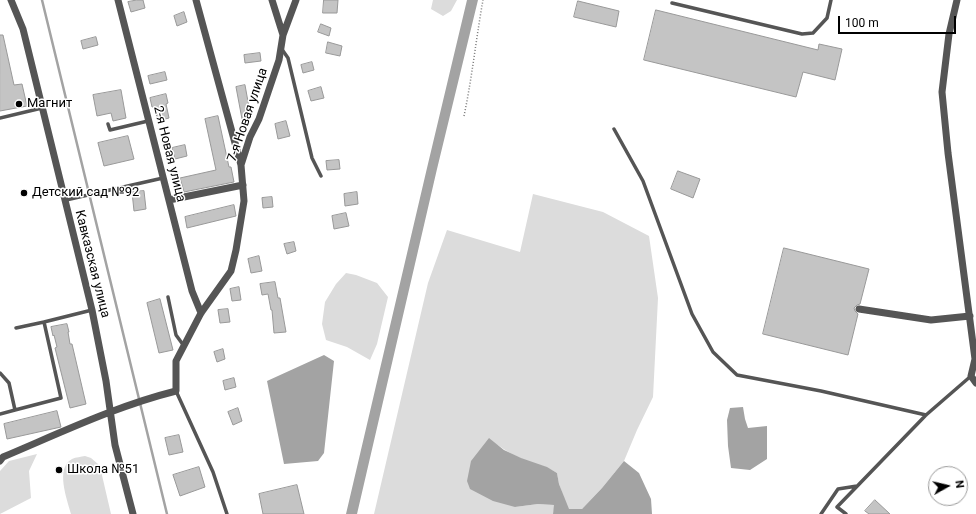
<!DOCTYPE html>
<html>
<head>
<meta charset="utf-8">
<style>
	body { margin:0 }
	#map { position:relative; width:976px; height:514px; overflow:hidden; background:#fff; font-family:Roboto,sans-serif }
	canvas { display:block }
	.north { position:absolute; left:928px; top:466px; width:40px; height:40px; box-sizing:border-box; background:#fff; border:1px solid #999; border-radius:50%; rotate:82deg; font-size:11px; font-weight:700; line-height:16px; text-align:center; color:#000 }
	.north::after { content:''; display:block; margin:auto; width:14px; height:18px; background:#000; clip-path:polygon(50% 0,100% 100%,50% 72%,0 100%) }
	.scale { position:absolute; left:838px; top:16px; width:118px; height:18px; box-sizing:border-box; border:2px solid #000; border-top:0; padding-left:5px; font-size:12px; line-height:14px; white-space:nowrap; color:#000; -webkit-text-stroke:3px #fff; paint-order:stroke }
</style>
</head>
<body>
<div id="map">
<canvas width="976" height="514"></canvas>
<div class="north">N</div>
<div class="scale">100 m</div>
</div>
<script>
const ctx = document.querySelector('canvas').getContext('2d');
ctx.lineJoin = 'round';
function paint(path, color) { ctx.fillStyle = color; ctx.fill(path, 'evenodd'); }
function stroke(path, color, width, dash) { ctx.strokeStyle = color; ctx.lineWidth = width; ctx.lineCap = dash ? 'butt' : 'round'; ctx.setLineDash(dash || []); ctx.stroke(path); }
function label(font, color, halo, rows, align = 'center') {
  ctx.font = font + ' Roboto,sans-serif'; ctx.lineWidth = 3; ctx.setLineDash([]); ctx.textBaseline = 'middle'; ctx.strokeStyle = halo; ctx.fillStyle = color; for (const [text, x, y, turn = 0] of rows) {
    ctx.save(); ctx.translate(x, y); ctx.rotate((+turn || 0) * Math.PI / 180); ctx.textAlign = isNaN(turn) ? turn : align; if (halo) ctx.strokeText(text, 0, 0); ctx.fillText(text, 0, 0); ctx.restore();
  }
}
const green = new Path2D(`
	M433 0H457L451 11 443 16 431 9Z
	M533 194 603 212 649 236 658 298 653 397 637 430 624 461 602 488 582 509H568L559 484 557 473C544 465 535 464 522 459 510 454 499 446 489 439L515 507 538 504 555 505 553 514H374L428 283 447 230 520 252Z
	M346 273 356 275 377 283 388 297 377 344 370 360 347 347 326 340 322 324 325 302 336 284Z
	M37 454 29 471 31 498 0 514V471L9 461Z
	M85 456 91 458 98 464 101 471 111 514H71C67 499 55 468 72 459 76 457 81 457 85 456Z`);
const water = new Path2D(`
	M467 0H478L437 169 357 514H346L427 168Z
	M324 355 334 361 324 453 318 461 284 464 267 381Z
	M743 407 745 419 748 428 767 426V459L750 470 731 468 728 446 727 420 730 408Z
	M489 438 504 450 521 458 547 467 557 473 559 484 569 509H582L602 488 624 461 639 473 651 499 652 514H553L554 505 538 504 515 507 493 501 470 489 467 481 471 461Z`);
const stream = new Path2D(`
	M42 0 167 514`);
const building = new Path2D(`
	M137 0H143L145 8 131 12 128 2Z
	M324 0H338L337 13H323Z
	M578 1 619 11 616 27 574 17Z
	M656 10 818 50 819 44 842 49 835 80 803 72 796 97 644 60Z
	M184 12 187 22 177 26 174 16Z
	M321 24 331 28 329 36 318 32Z
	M0 35H3L14 85 22 84 27 106 0 111Z
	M96 37 98 45 83 49 81 41Z
	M328 42 342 46 340 56 326 53Z
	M260 53 261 61 245 63 244 55Z
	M312 62 314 70 303 73 301 65Z
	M165 72 167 80 150 84 148 76Z
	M245 85 251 118 242 119 236 87Z
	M321 87 324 98 311 101 308 91Z
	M121 90 126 118 113 121 111 113 97 116 93 95Z
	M166 94 168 103 166 104 169 118 158 121 154 107H152L150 98Z
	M218 116 229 167H231L234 182 184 192 180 178 216 170 205 119Z
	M286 121 290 136 278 139 275 124Z
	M128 136 134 159 104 166 98 143Z
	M185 145 187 156 175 159 172 148Z
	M339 160 340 169 327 170 326 161Z
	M678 171 700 179 693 198 671 189Z
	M144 191 146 209 134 211 132 192Z
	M357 192 358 204 345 206 344 194Z
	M272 197 273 207 263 208 262 198Z
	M234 205 236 216 187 228 185 217Z
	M346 213 349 226 334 229 332 216Z
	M294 242 296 251 287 254 284 244Z
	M784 248 869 269 860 304 857 305 854 308 855 311 858 314 848 355 763 334Z
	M259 256 262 271 251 273 248 259Z
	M275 282 278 298H280L286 332 274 333 272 310H271L268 294 262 295 260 284Z
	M239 287 241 300 232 301 230 289Z
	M160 299 173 350 159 353 147 303Z
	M228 309 230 322 220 323 218 310Z
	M67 324 69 332H68L70 344H72L86 404 70 408 55 348 57 347 54 335 53 336 51 327Z
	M223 349 225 359 217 362 214 352Z
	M234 378 236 387 225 390 223 381Z
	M238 408 242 421 233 425 228 412Z
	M57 411 61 427 7 439 4 424Z
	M179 435 183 452 169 455 165 438Z
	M199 467 205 487 180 496 173 475Z
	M297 485 304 514H263L259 494Z
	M875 500 890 514H869L865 511Z`);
const path = new Path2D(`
	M464 116C472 78 476 39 483 0`);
const service = new Path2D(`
	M672 3 802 34 813 33 827 18 831 0
	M281 48 288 58 312 158 321 176
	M0 118 42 108
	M108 124 110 130 148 121
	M614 129 643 181 692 314 713 352 737 375 821 391 926 415
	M66 200 163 178
	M168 297 176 335 184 346
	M16 328 44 322
	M0 373 9 383 15 410 0 414
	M176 391 213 472 227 514
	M15 410 61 398 44 322 92 310
	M821 514 838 489 857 486
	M846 514 837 507 926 415 971 376`);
const minor = new Path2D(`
	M11 0 23 29 92 310 106 381 115 445 133 514
	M118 0 192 291 201 313
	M196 0 241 165
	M272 0 283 35
	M957 0 949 34 942 92 948 153 975 359 971 376 976 383
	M169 200 243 185
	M859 309 931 320 970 316
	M0 461 3 457C60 433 116 406 176 391V361L201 313 231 271 236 250 244 201 241 165 250 137 259 119 279 60 283 35 296 0`);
const markers = [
	[19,104,4,"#000"],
	[24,193,4,"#000"],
	[59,470,4,"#000"]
];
const poiNames = [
	["Магнит",27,104],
	["Детский сад №92",32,193],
	["Школа №51",67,470]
];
const streetNames = [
	["7-я Новая улица",248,115,-71],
	["2-я Новая улица",169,154,76],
	["Кавказская улица",92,264,76]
];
paint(green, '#dcdcdc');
paint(water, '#a3a3a3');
stroke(stream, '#a3a3a3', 2.5);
paint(building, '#c4c4c4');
stroke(building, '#999', 1);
stroke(path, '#777', 1.5, [1, 2]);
stroke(service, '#555', 3.5);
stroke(minor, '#555', 7);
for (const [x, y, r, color] of markers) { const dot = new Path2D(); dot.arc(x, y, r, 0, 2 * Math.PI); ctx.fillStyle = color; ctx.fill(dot); stroke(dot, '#fff', 1.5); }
label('13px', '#000', '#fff', poiNames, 'left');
label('13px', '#000', '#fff', streetNames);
</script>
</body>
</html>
